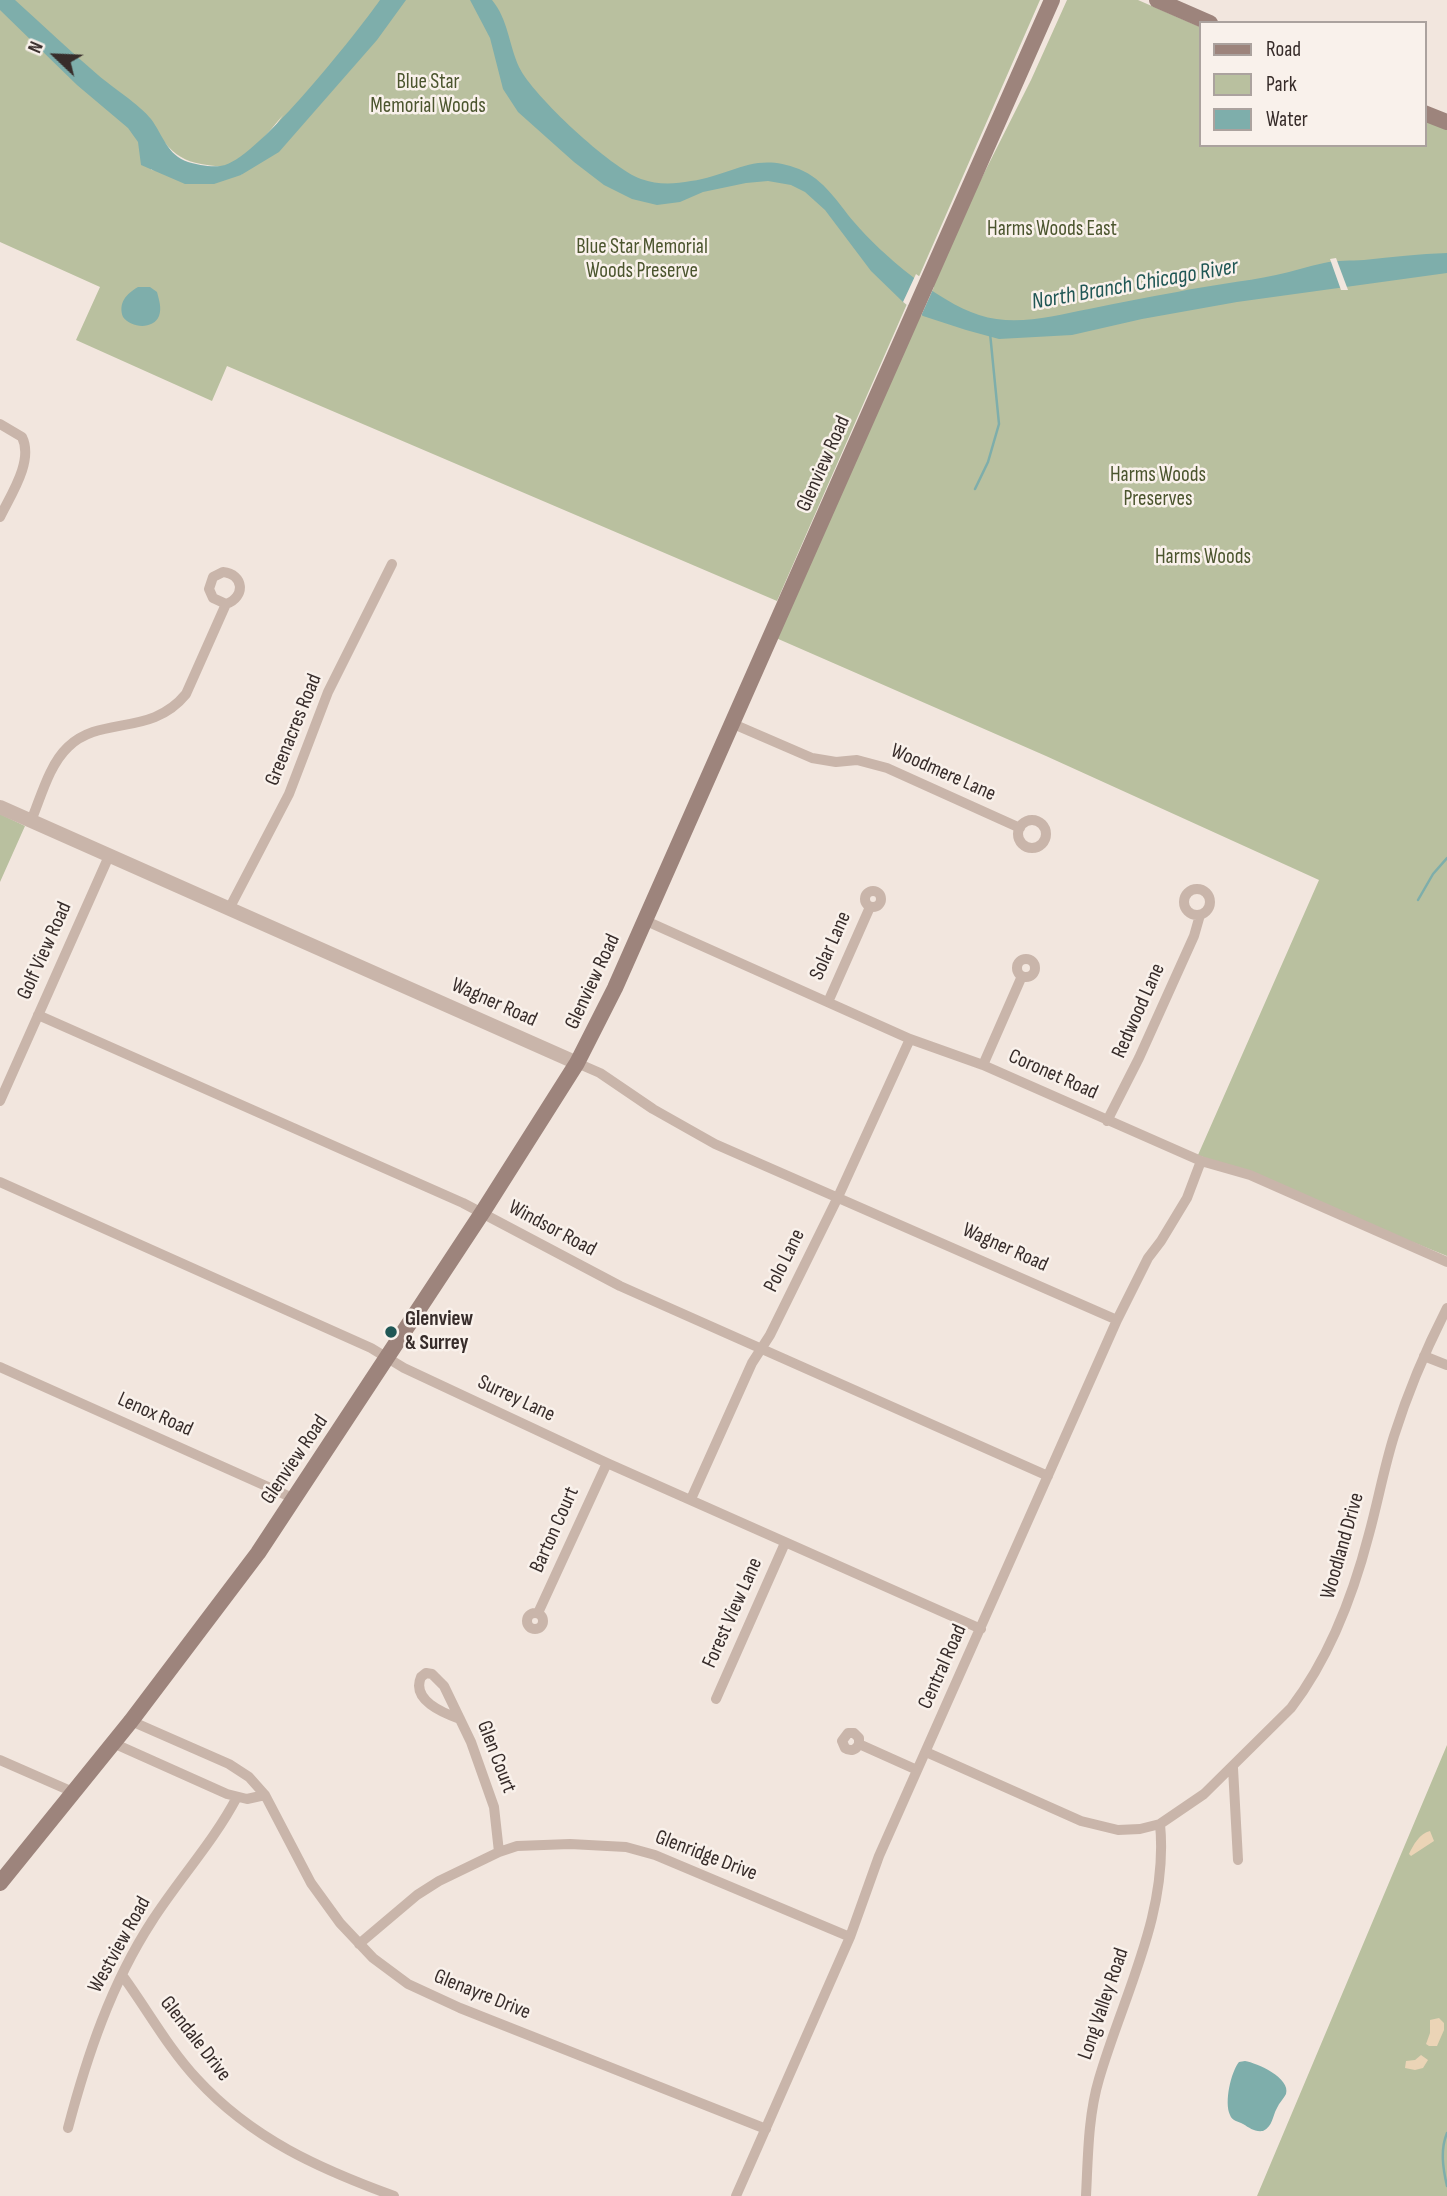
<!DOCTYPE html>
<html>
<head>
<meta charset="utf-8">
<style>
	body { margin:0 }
	#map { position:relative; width:1447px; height:2196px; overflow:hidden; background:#f2e6de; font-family:"Sofia Sans Condensed",sans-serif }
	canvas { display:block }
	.legend { position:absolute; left:1199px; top:21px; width:228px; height:126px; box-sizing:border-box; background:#f9f1eb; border:2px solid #aba29e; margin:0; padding:9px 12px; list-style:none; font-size:21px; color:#372c2a }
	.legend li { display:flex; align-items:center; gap:14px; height:35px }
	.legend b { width:35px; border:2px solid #aba29e }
	.north { position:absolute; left:21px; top:21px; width:70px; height:70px; -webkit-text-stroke:5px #f9f1eb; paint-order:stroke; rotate:293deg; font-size:19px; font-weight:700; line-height:28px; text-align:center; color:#372c2a }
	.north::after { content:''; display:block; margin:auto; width:24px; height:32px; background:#372c2a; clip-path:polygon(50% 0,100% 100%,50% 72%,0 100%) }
</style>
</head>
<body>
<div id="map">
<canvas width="1447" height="2196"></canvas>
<ul class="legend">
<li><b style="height:9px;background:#9d847c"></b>Road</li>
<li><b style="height:19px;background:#b9c09f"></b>Park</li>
<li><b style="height:19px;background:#7eaeab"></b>Water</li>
</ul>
<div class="north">N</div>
</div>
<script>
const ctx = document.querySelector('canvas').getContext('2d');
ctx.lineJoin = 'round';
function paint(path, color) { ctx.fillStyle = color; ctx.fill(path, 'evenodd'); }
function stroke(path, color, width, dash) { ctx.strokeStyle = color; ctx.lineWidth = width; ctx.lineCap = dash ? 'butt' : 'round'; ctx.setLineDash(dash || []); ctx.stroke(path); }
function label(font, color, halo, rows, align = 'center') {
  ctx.font = font + ' "Sofia Sans Condensed",sans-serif'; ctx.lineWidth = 5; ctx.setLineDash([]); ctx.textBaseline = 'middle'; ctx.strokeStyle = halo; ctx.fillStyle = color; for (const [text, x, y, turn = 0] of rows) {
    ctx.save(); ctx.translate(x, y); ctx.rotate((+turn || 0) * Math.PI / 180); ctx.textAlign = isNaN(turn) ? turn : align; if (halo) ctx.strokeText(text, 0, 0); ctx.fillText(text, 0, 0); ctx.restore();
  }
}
const green = new Path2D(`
	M0 0H1040L777 601 227 366 212 401 76 340 100 287 0 242ZM283 115 241 175 151 170 164 142C175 155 185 161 201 164 208 165 218 167 224 166 246 161 269 132 283 115Z
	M1067 0H1138L1200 27V145H1424V120L1447 129V1256L1198 1155 1319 880 1046 756 776 638 964 213 1031 80Z
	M0 814 25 826 0 882Z
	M1447 1745V2196H1257Z`);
const sand = new Path2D(`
	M1430 1831 1434 1841 1411 1856 1409 1854C1413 1845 1420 1833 1430 1831Z
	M1439 2018 1444 2023V2030L1437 2046H1429L1426 2044 1430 2033V2020Z
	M1421 2055 1428 2060 1423 2068 1415 2070 1405 2068 1406 2061 1415 2060Z`);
const water = new Path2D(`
	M0 0H15C43 25 70 51 98 75 113 88 139 104 151 119 163 135 167 155 188 162 198 165 215 168 225 165 260 155 356 34 380 0H406L377 40 279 152 241 175 214 184H185L141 165 138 142 128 128 77 85 0 10Z
	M470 0H492C508 19 509 45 519 67 533 96 611 168 641 179 658 185 674 184 691 181 733 175 754 151 799 169 825 180 837 202 854 222 883 256 937 301 979 315 1015 327 1052 316 1089 309 1118 303 1147 297 1177 292 1209 285 1243 282 1276 275 1292 272 1308 266 1324 263 1337 260 1351 261 1364 260 1392 257 1419 254 1447 253V273L1237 302 1142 319 1072 335 999 339 966 330 923 316 903 302 871 271 825 210 805 192 791 185 768 181 746 183 703 192 680 202 657 205 632 199 604 185 574 162 518 112 503 89 490 38Z
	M138 287H150L157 292C159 300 162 308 159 316 153 330 131 328 123 317 118 303 126 294 138 287Z
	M1245 2061C1257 2063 1291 2078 1286 2094 1284 2098 1279 2103 1277 2108 1272 2117 1273 2126 1263 2131 1254 2132 1250 2128 1243 2124 1238 2121 1232 2121 1230 2115 1224 2102 1231 2072 1239 2062Z`);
const pier = new Path2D(`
	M1336 258 1348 290H1341L1330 259Z
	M916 274 934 287 921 316 903 302Z`);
const stream = new Path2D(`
	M975 489 988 462 999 424 990 333
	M1418 900 1433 874 1447 858
	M1447 2133C1440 2150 1443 2169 1447 2186`);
const minor = new Path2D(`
	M0 424 22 437C34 461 10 496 0 517
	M731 723 812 758 836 762 857 760 887 768 1020 828
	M1018 834a14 14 0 1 1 28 0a14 14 0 1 1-28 0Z
	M31 821C41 797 49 765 68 747 101 715 151 737 186 694L226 604C246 597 244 574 223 572L213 577 209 589 213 598 226 604
	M1184 902a13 13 0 1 1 26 0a13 13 0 1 1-26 0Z
	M865 899a8 8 0 1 1 16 0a8 8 0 1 1-16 0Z
	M229 909 289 794 328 692 392 564
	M644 920 910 1039 983 1065 1201 1161 1250 1175 1447 1262
	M1017 968a9 9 0 1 1 18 0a9 9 0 1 1-18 0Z
	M828 1002 870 907
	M38 1015 463 1203 620 1286 1048 1476
	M577 1063 600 1073 653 1109 715 1144 1117 1320
	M983 1065 1022 976
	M0 1101 109 856
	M1107 1121 1139 1058 1194 936 1200 915
	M0 1182 371 1348 404 1368 607 1463 981 1629
	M1424 1356 1447 1365
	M0 1367 295 1499
	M691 1499 752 1363 770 1335 838 1197 910 1039
	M527 1621a8 8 0 1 1 16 0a8 8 0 1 1-16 0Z
	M538 1613 607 1463
	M716 1699 785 1543
	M460 1719C443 1713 411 1700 421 1677L426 1673 432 1674 444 1686 471 1742 494 1807 499 1852
	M131 1721 229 1764 249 1777 265 1795 311 1883 340 1923 373 1958 408 1984 460 2008 766 2129
	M113 1743 227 1794 247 1799 265 1795
	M859 1744C856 1750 851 1752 845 1748L842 1741 848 1733H854L859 1738V1744L917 1770
	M926 1752 1081 1821 1118 1830 1140 1829 1160 1824 1204 1794 1291 1708C1330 1657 1353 1596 1369 1534 1378 1501 1384 1468 1394 1436 1408 1392 1426 1349 1447 1308
	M0 1760 73 1792
	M1233 1768 1238 1860
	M359 1944 417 1895 439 1881 499 1852 517 1846 570 1844 626 1847 655 1855 850 1937
	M122 1975C147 2009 168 2048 197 2079 252 2139 320 2169 394 2196
	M68 2128C87 2056 111 1984 152 1921 179 1879 214 1841 237 1797
	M736 2196 850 1937 879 1856 1117 1320 1148 1258 1161 1241 1187 1198 1201 1161
	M1086 2196C1088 2157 1088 2116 1099 2079 1123 1996 1169 1913 1160 1824`);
const tertiary = new Path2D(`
	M0 807 577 1063`);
const secondary = new Path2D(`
	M1157 0 1210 23
	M1424 113 1447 122
	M0 1883 131 1721 258 1553 482 1213 577 1063 615 988 1052 0`);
const markers = [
	[391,1332,7,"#205755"]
];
const parkNames = [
	["Blue Star",428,83],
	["Memorial Woods",428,107],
	["Harms Woods East",1052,230],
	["Blue Star Memorial",642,248],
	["Woods Preserve",642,272],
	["Harms Woods",1158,476],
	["Preserves",1158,500],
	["Harms Woods",1203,558]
];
const streetNames = [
	["Glenview Road",824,464,-66],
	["Greenacres Road",294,730,-68],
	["Woodmere Lane",943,773,24],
	["Solar Lane",831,946,-66],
	["Golf View Road",45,951,-66],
	["Glenview Road",593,982,-65],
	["Wagner Road",494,1003,24],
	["Redwood Lane",1139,1011,-66],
	["Coronet Road",1053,1075,24],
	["Windsor Road",552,1229,28],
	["Wagner Road",1005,1248,24],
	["Polo Lane",785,1261,-64],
	["Surrey Lane",516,1399,25],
	["Lenox Road",155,1415,24],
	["Glenview Road",295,1460,-56],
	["Barton Court",555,1530,-66],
	["Woodland Drive",1343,1546,-74],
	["Forest View Lane",733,1613,-66],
	["Central Road",943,1667,-66],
	["Glen Court",496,1757,69],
	["Glenridge Drive",706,1856,21],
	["Westview Road",120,1945,-61],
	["Glenayre Drive",482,1995,22],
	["Long Valley Road",1104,2004,-71],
	["Glendale Drive",195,2039,52]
];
const poiNames = [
	["Glenview",405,1320],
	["& Surrey",405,1344]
];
const waterNames = [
	["North Branch Chicago River",1135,285,-10]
];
paint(green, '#b9c09f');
paint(sand, '#ebd4b6');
paint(water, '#7eaeab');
paint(pier, '#f2e6de');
stroke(stream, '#7eaeab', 2.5);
stroke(minor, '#c9b5aa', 10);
stroke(tertiary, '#c9b5aa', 14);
stroke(secondary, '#9d847c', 16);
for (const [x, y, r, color] of markers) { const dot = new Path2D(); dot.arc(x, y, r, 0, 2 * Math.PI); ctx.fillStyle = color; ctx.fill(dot); stroke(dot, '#f9f1eb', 2.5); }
label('21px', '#4b552e', '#f9f1eb', parkNames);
label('21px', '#372c2a', '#f9f1eb', streetNames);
label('bold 21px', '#372c2a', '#f9f1eb', poiNames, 'left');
label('italic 23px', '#205755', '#f9f1eb', waterNames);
</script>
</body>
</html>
